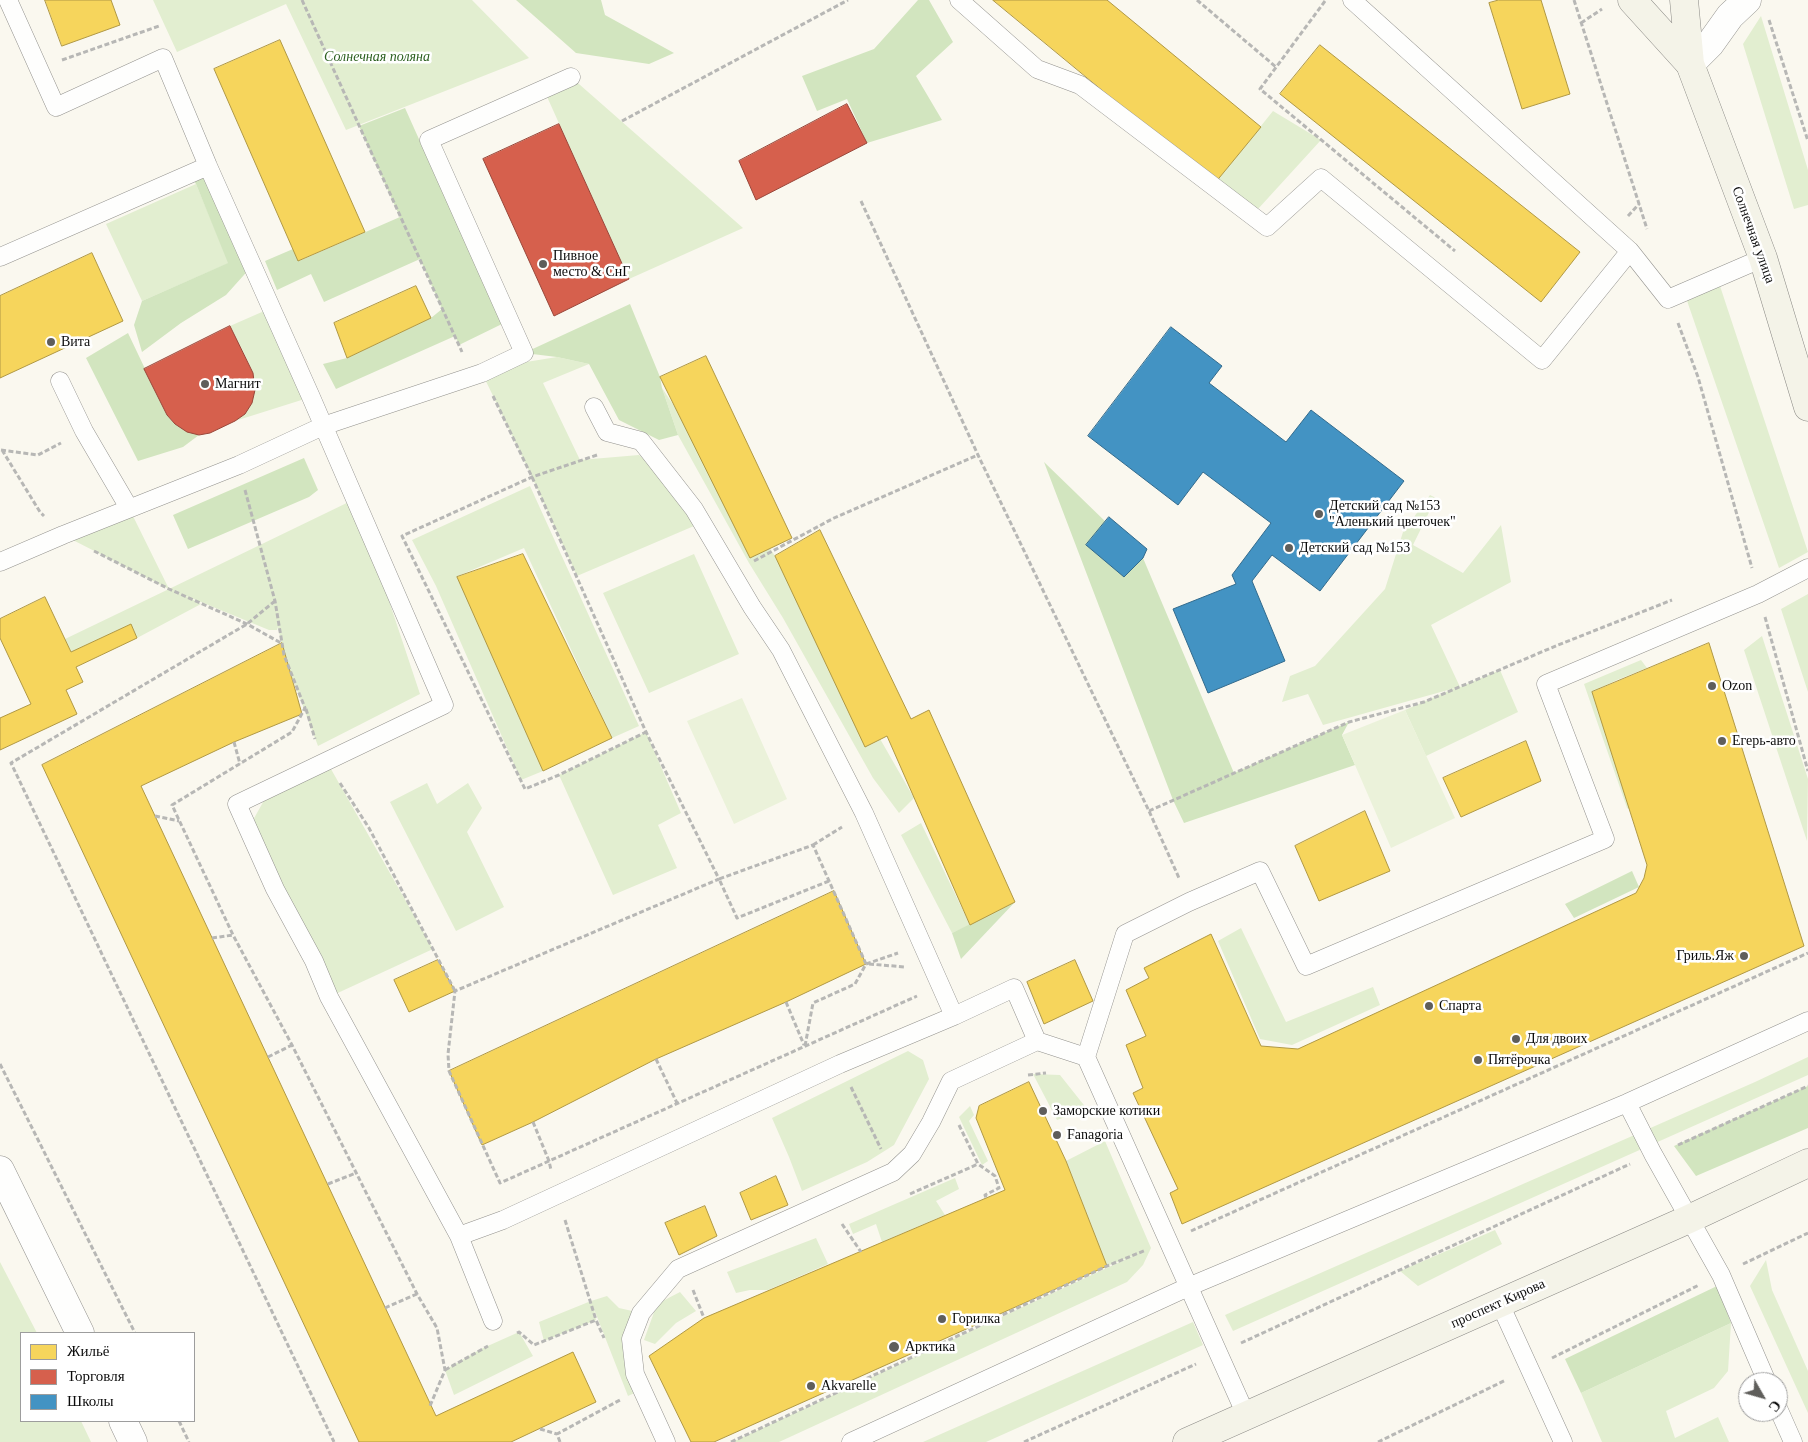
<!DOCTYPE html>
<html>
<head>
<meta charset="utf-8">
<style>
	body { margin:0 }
	#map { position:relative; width:1808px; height:1442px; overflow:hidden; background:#faf8ef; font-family:"Times New Roman",serif }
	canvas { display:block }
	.legend { position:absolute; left:20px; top:1332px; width:175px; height:90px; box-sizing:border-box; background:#fff; border:1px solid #9d9d9d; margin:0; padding:6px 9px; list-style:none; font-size:15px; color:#0b0b0b }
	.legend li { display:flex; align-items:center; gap:10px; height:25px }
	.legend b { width:25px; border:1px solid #9d9d9d }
	.north { position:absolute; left:1738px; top:1372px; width:50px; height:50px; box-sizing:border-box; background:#fff; border:1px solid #9d9d9d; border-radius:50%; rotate:128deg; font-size:14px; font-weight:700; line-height:20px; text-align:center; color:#0b0b0b }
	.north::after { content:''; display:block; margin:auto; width:18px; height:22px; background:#5f5e5b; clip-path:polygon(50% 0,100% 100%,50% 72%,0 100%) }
</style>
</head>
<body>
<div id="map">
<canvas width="1808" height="1442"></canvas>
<ul class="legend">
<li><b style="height:14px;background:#f6d55c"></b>Жильё</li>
<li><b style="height:14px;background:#d6604d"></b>Торговля</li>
<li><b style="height:14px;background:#4393c3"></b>Школы</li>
</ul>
<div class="north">С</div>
</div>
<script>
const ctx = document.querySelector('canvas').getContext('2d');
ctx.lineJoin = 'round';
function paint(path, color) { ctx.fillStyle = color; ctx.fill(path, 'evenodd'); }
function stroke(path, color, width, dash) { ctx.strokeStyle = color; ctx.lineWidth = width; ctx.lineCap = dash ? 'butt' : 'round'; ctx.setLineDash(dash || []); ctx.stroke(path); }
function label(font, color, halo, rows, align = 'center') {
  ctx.font = font + ' "Times New Roman",serif'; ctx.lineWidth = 5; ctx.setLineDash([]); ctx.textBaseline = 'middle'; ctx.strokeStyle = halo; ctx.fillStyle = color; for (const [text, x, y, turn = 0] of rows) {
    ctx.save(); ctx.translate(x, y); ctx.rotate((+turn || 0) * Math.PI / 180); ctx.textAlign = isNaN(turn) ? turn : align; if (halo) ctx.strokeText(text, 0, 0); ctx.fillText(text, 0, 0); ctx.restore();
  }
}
const green = new Path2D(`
	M153 0H472L529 58 346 130 286 4 177 52Z
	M1761 16 1808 170V205L1794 209 1743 44Z
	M571 77 743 228 629 279 544 90Z
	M1273 111 1321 140 1258 209 1215 183Z
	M196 184 229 263 142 301 106 224Z
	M1717 277 1808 552 1779 568 1684 292Z
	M271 308 311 397 235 421C272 391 246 360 230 326Z
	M557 357 589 364 543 383 580 460 639 455 674 484 701 523 577 576 532 477 482 373 520 363Z
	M662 388 775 556 914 798 899 813 873 778 783 618 749 563 678 435Z
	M530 486 639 726 612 738 524 548 458 576 543 771 521 780 436 586 412 540Z
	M1430 495 1436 498 1413 545 1463 573 1501 525 1511 582 1431 625 1460 687 1500 670 1518 712 1426 756 1405 710 1455 688 1323 725 1308 694 1282 702 1290 676 1315 666 1385 589 1403 532Z
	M355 499 420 694 318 746 284 655 278 627 277 630H269L184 595 201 604 137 638 131 624 71 652 65 639 169 589 63 535 129 508 169 589Z
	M694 554 739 654 649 693 603 593Z
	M1808 594V692L1781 609Z
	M1762 636 1808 779 1807 841 1744 650Z
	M1641 660 1647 668 1617 680 1592 692 1639 816 1627 808 1584 684Z
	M646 732 681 813 658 825 677 868 613 895 559 775Z
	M327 762 433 949 329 997 248 829 271 788Z
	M427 783 437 804 468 783 482 808 467 832 504 907 456 931 390 802Z
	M921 823 970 925 952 933 901 835Z
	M1241 928 1286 1022 1373 987 1380 1005 1292 1045 1260 1039 1218 941Z
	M908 1051 923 1060 929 1079 894 1145 867 1162 802 1191 789 1157 772 1118Z
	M1808 1057V1075L1233 1331 1225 1315 1755 1082Z
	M1033 1074 1060 1075 1087 1109 1057 1120Z
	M970 1106 974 1115 969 1121 988 1161 982 1165 959 1117Z
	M1105 1141 1151 1248 1143 1265 1127 1282 779 1442H732L1137 1254 1107 1266 1066 1161Z
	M955 1178 959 1189 936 1201 945 1215 882 1242 876 1224 853 1234 849 1224Z
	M1495 1230 1502 1244 1418 1286 1400 1271Z
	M816 1238 828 1264 768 1290H750L736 1293 727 1272Z
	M1766 1260 1772 1290 1808 1371V1413L1750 1286Z
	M0 1262 37 1333H21V1421H81L91 1442H0Z
	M680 1292 696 1311 676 1323 655 1344 644 1340 657 1304Z
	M607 1296 619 1308 641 1313 634 1360 643 1389 628 1396 594 1309 596 1320 544 1341 539 1322 591 1301Z
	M1193 1322 1203 1345 986 1442H923Z
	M1731 1323 1728 1371 1714 1388 1666 1411 1675 1438 1718 1417 1729 1442H1602L1581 1393Z
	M519 1332 533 1356 454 1395 445 1370 481 1349Z`);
const forest = new Path2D(`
	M516 0H601L605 15 674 53 649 64 576 53Z
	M918 0H929L953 42 916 76 942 120 867 143 847 99 817 111 802 76 874 49Z
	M405 108 502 324 459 345 455 336 336 389 323 364 347 358 431 318 442 309 420 259 324 302 311 274 277 290 265 261 293 249 299 261 400 217 359 126Z
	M208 166 252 266 226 295 181 323 142 352 134 325 142 301 228 263 196 184 189 174Z
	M630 304 660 377 662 388 678 435 659 440 619 420 589 364 557 357 524 353Z
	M128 333 167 415 175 424 199 435 183 447 138 461 86 358Z
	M304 458 318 490 309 497 188 549 173 515Z
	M1044 462 1143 558 1234 773 1349 722 1342 735 1355 765 1184 823 1173 800Z
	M1632 871 1639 887 1574 918 1565 904Z
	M1015 902 961 959 952 933Z
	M1808 1086V1128L1696 1176 1674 1146Z
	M1717 1286 1731 1323 1581 1393 1565 1359Z`);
const pitch = new Path2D(`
	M742 698 787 799 734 824 687 721Z
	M1405 710 1455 818 1391 848 1342 735Z`);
const homes = new Path2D(`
	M45 0H111L120 25 62 46Z
	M993 0H1107L1261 127 1215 183Z
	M1499 0H1541L1570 94 1522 109 1489 3Z
	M280 40 365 232 298 261 214 69Z
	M1320 45 1580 252 1541 302 1280 94Z
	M92 253 123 321 0 378V296Z
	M416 286 431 318 347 358 334 323Z
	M706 356 792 538 750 558 660 377Z
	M820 530 911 719 929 710 1015 902 970 925 887 736 865 747 775 556Z
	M523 554 612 738 543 771 457 577Z
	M45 597 71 652 131 624 137 638 76 667 83 682 66 690 77 714 0 750V718L31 704 0 638V619Z
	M282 643 302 714 234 742 141 786 436 1416 573 1352 596 1402 511 1442H359L42 765Z
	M1709 643 1804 946 1182 1224 1170 1193 1178 1189 1133 1093 1143 1088 1126 1045 1146 1036 1126 990 1149 978 1144 968 1211 934 1261 1046 1298 1049 1636 893 1644 878 1647 865 1592 692Z
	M1526 741 1541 781 1461 817 1443 778Z
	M1365 811 1390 871 1319 901 1295 846Z
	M834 891 866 964 786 1002 656 1059 533 1122 482 1145 449 1071Z
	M438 960 455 991 409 1012 394 980Z
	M1075 960 1093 1001 1044 1024 1027 982Z
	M1029 1082 1066 1161 1107 1266 714 1442H691L649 1356 704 1318 1005 1190 976 1118 979 1106Z
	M776 1176 788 1205 751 1220 740 1193Z
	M705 1206 717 1236 679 1255 665 1223Z`);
const shops = new Path2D(`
	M847 104 867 143 756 200 739 161Z
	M559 124 629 279 554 316 483 159Z
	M230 326 253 373 255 390 252 403 245 414 235 421 210 433 199 435 187 432 175 424 167 415 144 369Z`);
const schools = new Path2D(`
	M1171 327 1222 366 1209 383 1286 442 1311 410 1404 481 1320 591 1272 555 1252 581 1285 661 1208 693 1173 609 1236 584 1232 575 1271 523 1203 472 1178 505 1088 436Z
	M1109 517 1147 549 1143 558 1124 577 1086 545Z`);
const path = new Path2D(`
	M302 0 462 352
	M1197 0 1276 67
	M1574 0 1647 229
	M1325 1 1260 89 1455 251
	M1769 20 1808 141
	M1581 23 1602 9
	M62 60 159 26
	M622 121 848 0
	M861 201 978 455 1149 811 1179 878
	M1628 216 1639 204
	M1678 323 1698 377 1752 568
	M493 396 532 477 646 732 719 879 455 991 448 1054 449 1071 500 1183 917 996
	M1 450 38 455 61 443
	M2 450 40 512 44 516
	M597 455 532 477 402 536 525 789 559 775 646 732
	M245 490 275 601 284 655 305 708 292 732 172 805 233 935 292 1045 417 1294 437 1328 445 1370 430 1406
	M94 551 169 589 247 624 281 643
	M754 561 834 518 978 455
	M275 601 247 624 11 763 334 1442
	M1765 617 1808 771
	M306 709 315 739
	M234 742 240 764
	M340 783 369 828 455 991
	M1149 811 1349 722 1424 702 1558 645 1672 600
	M155 816 179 821
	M813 845 842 827
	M212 938 233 935
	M866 964 898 953
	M869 964 905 967
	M786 1002 804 1045
	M805 1046 813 1003 855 984 866 964 813 845 719 879 737 918 829 881
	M268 1057 292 1045
	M656 1059 677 1103
	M0 1064 135 1333
	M1028 1075 1046 1073
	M851 1087 881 1149
	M533 1122 549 1161 551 1170
	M959 1125 978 1164 995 1176 999 1188 985 1195 986 1198
	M1678 1145 1808 1086
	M328 1184 356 1173
	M910 1194 978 1164
	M565 1220 596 1320
	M842 1224 861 1252
	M1191 1231 1808 953
	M1743 1264 1808 1233
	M693 1290 704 1318
	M385 1308 417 1294
	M517 1333 519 1332 534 1345 596 1320 604 1338
	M1241 1343 1630 1164
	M1552 1358 1699 1285
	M445 1370 488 1346
	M179 1421 189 1442
	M540 1429 557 1434
	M560 1442 557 1434 620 1400
	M731 1442 1107 1266 1146 1250
	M1024 1442 1196 1364
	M1378 1442 1506 1380`);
const lane = new Path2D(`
	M8 0 56 107 163 58 208 166 311 397 444 705 237 804 275 889 314 961 329 997 459 1236 503 1220 840 1064 954 1016 1014 988 1037 1041 1086 1057 1246 1415
	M959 0 1037 69 1080 85 1267 227 1321 178 1542 360 1630 251 1668 299 1763 258
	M1352 0 1630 251
	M0 257 208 166
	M60 381 84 431 129 508
	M594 407 607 432 641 441 694 509 752 607 781 650 864 813 954 1016
	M0 562 63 535 239 465 323 426 482 373 524 353 429 140 571 77
	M1086 1057 1125 934 1189 902 1260 871 1306 966 1605 839 1546 684 1758 594 1808 568
	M1627 1103 1653 1154 1721 1275 1767 1382
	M459 1236 493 1321
	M1500 1304 1563 1442
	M1778 1408 1793 1442
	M666 1442 635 1374 631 1339 641 1313 678 1269 893 1172 912 1154 931 1122 951 1081 1037 1041
	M851 1442 1188 1287 1627 1103 1808 1021`);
const street = new Path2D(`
	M1690 64 1710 44 1730 16 1747 0
	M0 1170 80 1333
	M123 1421 133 1442`);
const secondary = new Path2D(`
	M1632 0 1690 64
	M1684 0 1690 64 1763 258 1808 407
	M1187 1442 1689 1219 1808 1163`);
const markers = [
	[543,264,5,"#5f5e5b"],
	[51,342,5,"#5f5e5b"],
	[205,384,5,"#5f5e5b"],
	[1319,514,5,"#5f5e5b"],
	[1289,548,5,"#5f5e5b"],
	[1712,686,5,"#5f5e5b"],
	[1722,741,5,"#5f5e5b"],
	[1744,956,5,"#5f5e5b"],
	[1429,1006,5,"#5f5e5b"],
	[1516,1039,5,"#5f5e5b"],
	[1478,1060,5,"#5f5e5b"],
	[1043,1111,5,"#5f5e5b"],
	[1057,1135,5,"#5f5e5b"],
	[942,1319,5,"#5f5e5b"],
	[894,1347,6,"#5f5e5b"],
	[811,1386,5,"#5f5e5b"]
];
const parkNames = [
	["Солнечная поляна",377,57]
];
const streetNames = [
	["Солнечная улица",1753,235,70],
	["проспект Кирова",1498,1304,-24]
];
const poiNames = [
	["Пивное",553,256],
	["место & СнГ",553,272],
	["Вита",61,342],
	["Магнит",215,384],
	["Детский сад №153",1329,506],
	["\"Аленький цветочек\"",1329,522],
	["Детский сад №153",1299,548],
	["Ozon",1722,686],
	["Егерь-авто",1732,741],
	["Гриль.Яж",1734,956,"right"],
	["Спарта",1439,1006],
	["Для двоих",1526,1039],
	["Пятёрочка",1488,1060],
	["Заморские котики",1053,1111],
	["Fanagoria",1067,1135],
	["Горилка",952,1319],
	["Арктика",905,1347],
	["Akvarelle",821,1386]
];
paint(green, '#e2eed0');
paint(forest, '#d2e5bf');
paint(pitch, '#ebf2da');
paint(homes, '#f6d55c');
stroke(homes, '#b09844', 1);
paint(shops, '#d6604d');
stroke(shops, '#994639', 1);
paint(schools, '#4393c3');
stroke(schools, '#326a8c', 1);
stroke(lane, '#93928e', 19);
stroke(street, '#93928e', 29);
stroke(secondary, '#898884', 29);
stroke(path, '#b7b7b5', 3, [5, 2.5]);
stroke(lane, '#fefefd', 18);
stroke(street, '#fefefd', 28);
stroke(secondary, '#f4f3e8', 28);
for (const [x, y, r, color] of markers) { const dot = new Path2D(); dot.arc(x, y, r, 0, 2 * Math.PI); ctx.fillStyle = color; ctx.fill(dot); stroke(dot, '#fff', 2); }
label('italic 14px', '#2b5f1f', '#fff', parkNames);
label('14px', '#0b0b0b', '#fff', streetNames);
label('14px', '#0b0b0b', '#fff', poiNames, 'left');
</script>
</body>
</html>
